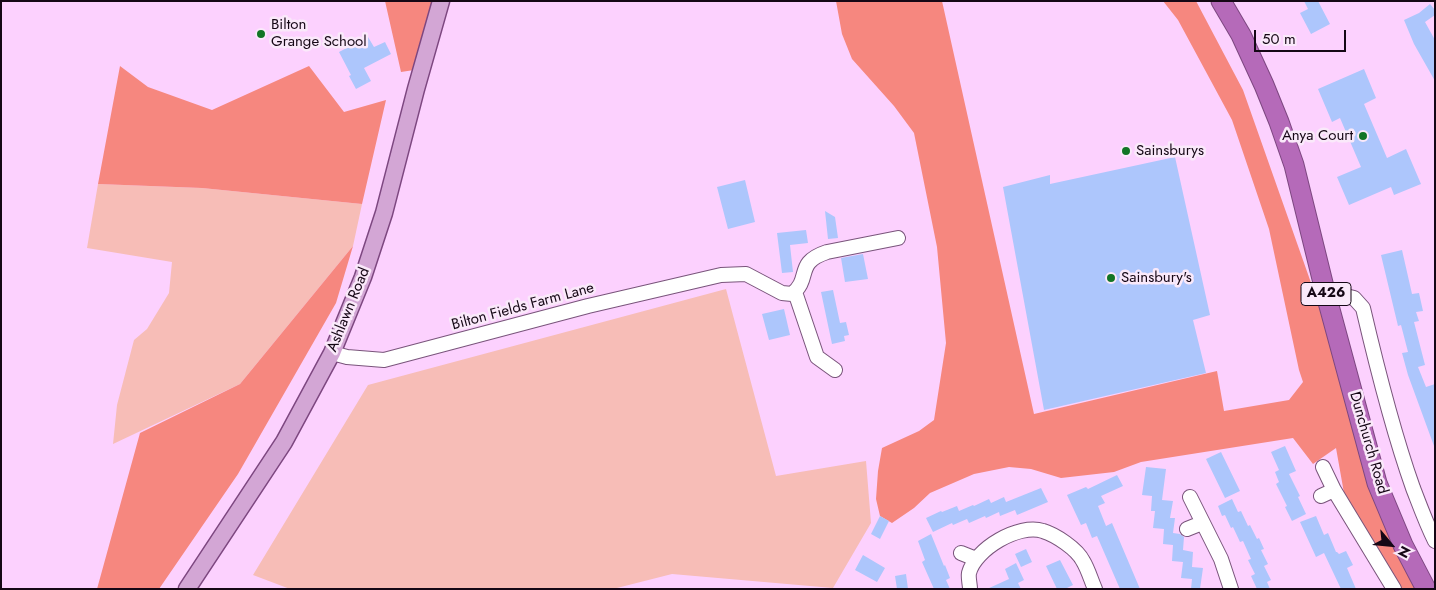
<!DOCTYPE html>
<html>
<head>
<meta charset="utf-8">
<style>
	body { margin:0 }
	#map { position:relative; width:1436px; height:590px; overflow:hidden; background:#fcd1fe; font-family:Jost,sans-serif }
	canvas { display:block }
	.frame { position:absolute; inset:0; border:2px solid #150715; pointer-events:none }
	.north { position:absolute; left:1366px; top:520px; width:50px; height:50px; -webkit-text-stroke:4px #fae9fa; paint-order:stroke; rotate:118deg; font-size:14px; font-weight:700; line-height:20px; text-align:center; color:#150715 }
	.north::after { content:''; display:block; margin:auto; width:18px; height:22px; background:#150715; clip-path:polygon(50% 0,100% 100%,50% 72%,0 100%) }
	.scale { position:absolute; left:1254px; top:30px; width:92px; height:22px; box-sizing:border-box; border:2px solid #150715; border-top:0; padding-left:6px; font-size:15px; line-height:18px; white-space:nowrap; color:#150715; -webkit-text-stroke:4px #fae9fa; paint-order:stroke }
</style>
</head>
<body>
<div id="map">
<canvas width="1436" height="590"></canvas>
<div class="frame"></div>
<div class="north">N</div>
<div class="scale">50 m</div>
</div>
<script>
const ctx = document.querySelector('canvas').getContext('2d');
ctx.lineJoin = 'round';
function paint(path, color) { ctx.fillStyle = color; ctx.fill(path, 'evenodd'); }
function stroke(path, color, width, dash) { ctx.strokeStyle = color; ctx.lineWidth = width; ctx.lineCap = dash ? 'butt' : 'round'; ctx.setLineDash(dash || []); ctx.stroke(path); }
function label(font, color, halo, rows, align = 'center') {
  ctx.font = font + ' Jost,sans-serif'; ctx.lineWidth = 5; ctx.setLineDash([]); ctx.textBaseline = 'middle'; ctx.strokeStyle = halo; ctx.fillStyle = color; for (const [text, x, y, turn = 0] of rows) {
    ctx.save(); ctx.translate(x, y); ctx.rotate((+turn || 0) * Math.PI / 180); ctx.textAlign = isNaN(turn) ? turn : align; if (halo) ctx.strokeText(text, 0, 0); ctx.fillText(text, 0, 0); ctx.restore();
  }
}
const green = new Path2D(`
	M98 184 202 188 362 204 353 246 240 384 113 444 117 405 134 340 147 329 169 293 172 262 87 248Z
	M726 289 776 476 866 461 871 523 833 588 672 574 613 589H290L253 575 368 385Z`);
const forest = new Path2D(`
	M385 1H435L414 70 401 72Z
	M836 1H942L1034 414 1217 371 1224 411 1289 400 1303 382 1299 370 1269 229 1232 120 1178 20 1163 1H1196L1243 90 1419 589H1401L1344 493 1336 448 1313 464 1293 438 1141 462 1114 472 1061 478 1031 469 1009 467 974 474 930 493 914 508 892 523 880 516 876 499 878 471 882 448 919 431 934 420 946 343 937 247 914 133 894 106 852 59 842 34Z
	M120 66 148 87 212 110 309 66 344 112 386 100 362 204 202 188 98 184Z
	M353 246 336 303 238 474 159 589H97L140 433 240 384Z`);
const building = new Path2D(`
	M1304 1H1318L1330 24 1311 34 1300 13 1308 9Z
	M1430 4 1435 10V15L1425 22 1435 40V81L1414 44 1404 20 1419 13Z
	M368 37 374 47 385 42 391 54 364 68 371 81 356 89 349 76 351 75 339 52Z
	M1364 69 1376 98 1364 104 1387 158 1406 149 1421 184 1394 195 1391 187 1349 205 1337 177 1361 167 1340 118 1332 122 1318 89Z
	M1175 157 1210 315 1193 320 1206 373 1044 410 1003 187 1050 175V184Z
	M745 180 755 222 728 229 717 187Z
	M825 211 835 217 838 238 828 239Z
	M806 230 808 243 790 245 793 272 782 273 777 233Z
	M1402 250 1412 294 1419 293 1423 311 1416 312 1419 321 1414 322 1425 365 1418 367 1426 387 1435 384V446H1434L1408 375 1402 353 1408 352 1401 325 1398 326 1381 255Z
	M863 254 868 279 845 282 841 258Z
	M833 290 840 323 846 322 849 335 844 336 845 341 832 344 821 292Z
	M784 309 790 335 769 340 762 314Z
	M1285 446 1296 471 1289 474 1300 496 1298 497 1306 514 1292 521 1285 507 1287 506 1276 484 1279 482 1275 472 1279 470 1271 452Z
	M1221 452 1240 491 1225 498 1206 459Z
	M1146 467 1166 469 1162 500 1173 501 1170 518H1175L1173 533 1180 534 1184 537 1183 550 1193 552 1192 567 1203 568 1200 589H1191L1192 579 1181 578 1183 562 1172 561 1173 545 1163 544 1164 529 1153 528 1155 511H1151L1152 496 1142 495Z
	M1117 475 1123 486 1101 496 1105 503 1098 506 1106 526 1112 523 1140 589H1120L1097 536 1092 538 1086 523 1081 525 1067 495 1086 487 1088 489Z
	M1041 488 1048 502 1017 515 1015 510 1000 516 999 512 986 518 985 516 969 523 967 519 953 525 952 523 933 532 926 518 941 511 942 512 957 506 959 511 973 505 974 506 989 499 991 503 1004 497 1006 502Z
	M1232 499 1238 512 1241 511 1248 526 1250 525 1257 539 1259 538 1264 549 1261 550 1268 564 1264 566 1271 580 1267 582 1270 589H1257L1251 576 1255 574 1248 560 1251 559 1243 541 1240 542 1233 527 1231 528 1225 515 1222 516 1218 506Z
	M880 516 889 521 880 539 871 534Z
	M1316 516 1324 535 1328 533 1336 552H1337L1339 554 1346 551 1353 565 1347 568 1356 589H1341L1324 553 1316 557 1300 522Z
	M931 534 944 566 945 565 950 578 946 580 950 589H934L922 562 925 560 918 541Z
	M1026 549 1032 562 1021 567 1015 554Z
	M863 555 885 568 877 582 855 570Z
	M1060 560 1073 585 1065 589H1057L1046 566Z
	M1016 563 1024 580 1018 583 1021 589H987L1009 579 1005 569Z
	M906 574 908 589H897L895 576Z`);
const minor = new Path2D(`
	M1325 291 1354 298 1363 308C1377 368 1392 429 1413 488 1420 506 1426 523 1435 541
	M795 292 817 357 835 370
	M332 353 347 357 384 360 588 306 721 275 746 274 782 293 792 294C812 278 794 263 827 252L898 238
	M1323 467 1334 490 1394 589
	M1321 496 1334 490
	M1190 497 1221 559 1231 589
	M1187 529 1202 523
	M961 553 976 559
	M970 589C970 584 968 578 969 573 975 549 1019 523 1043 531 1056 535 1077 549 1083 561 1088 569 1091 580 1095 589`);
const major = new Path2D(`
	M187 589 284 442 332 353 363 277 384 213 416 89 441 1`);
const highway = new Path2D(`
	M1221 1 1241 35 1264 85 1279 122 1294 165 1325 291 1377 483 1403 545 1426 589`);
const markers = [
	[261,34,5,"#127525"],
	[1363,136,5,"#127525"],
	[1126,151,5,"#127525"],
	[1111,278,5,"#127525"]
];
const shields = [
	[1326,294,50]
];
const shieldNames = [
	["A426",1326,294]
];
const poiNames = [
	["Bilton",271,25],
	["Grange School",271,42],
	["Anya Court",1353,136,"right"],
	["Sainsburys",1136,151],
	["Sainsbury's",1121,278]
];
const streetNames = [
	["Bilton Fields Farm Lane",523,307,-15],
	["Ashlawn Road",349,310,-68],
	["Dunchurch Road",1368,443,74]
];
paint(green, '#f7bdb7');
paint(forest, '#f6877f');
paint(building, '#adc6fc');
stroke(minor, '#79547b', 16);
stroke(major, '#7d4780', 19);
stroke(highway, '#7d4780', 21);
stroke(minor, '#fff', 14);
stroke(major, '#d3a6d5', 16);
stroke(highway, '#b56ab9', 19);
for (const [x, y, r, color] of markers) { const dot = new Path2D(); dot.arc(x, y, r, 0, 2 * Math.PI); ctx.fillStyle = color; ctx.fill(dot); stroke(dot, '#fae9fa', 2); }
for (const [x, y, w] of shields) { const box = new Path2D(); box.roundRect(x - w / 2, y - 11.5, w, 23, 4); ctx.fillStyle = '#fae9fa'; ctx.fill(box); stroke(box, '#150715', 1); }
label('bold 14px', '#150715', null, shieldNames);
label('15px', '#150715', '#fae9fa', poiNames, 'left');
label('15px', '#150715', '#fae9fa', streetNames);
</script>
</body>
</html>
